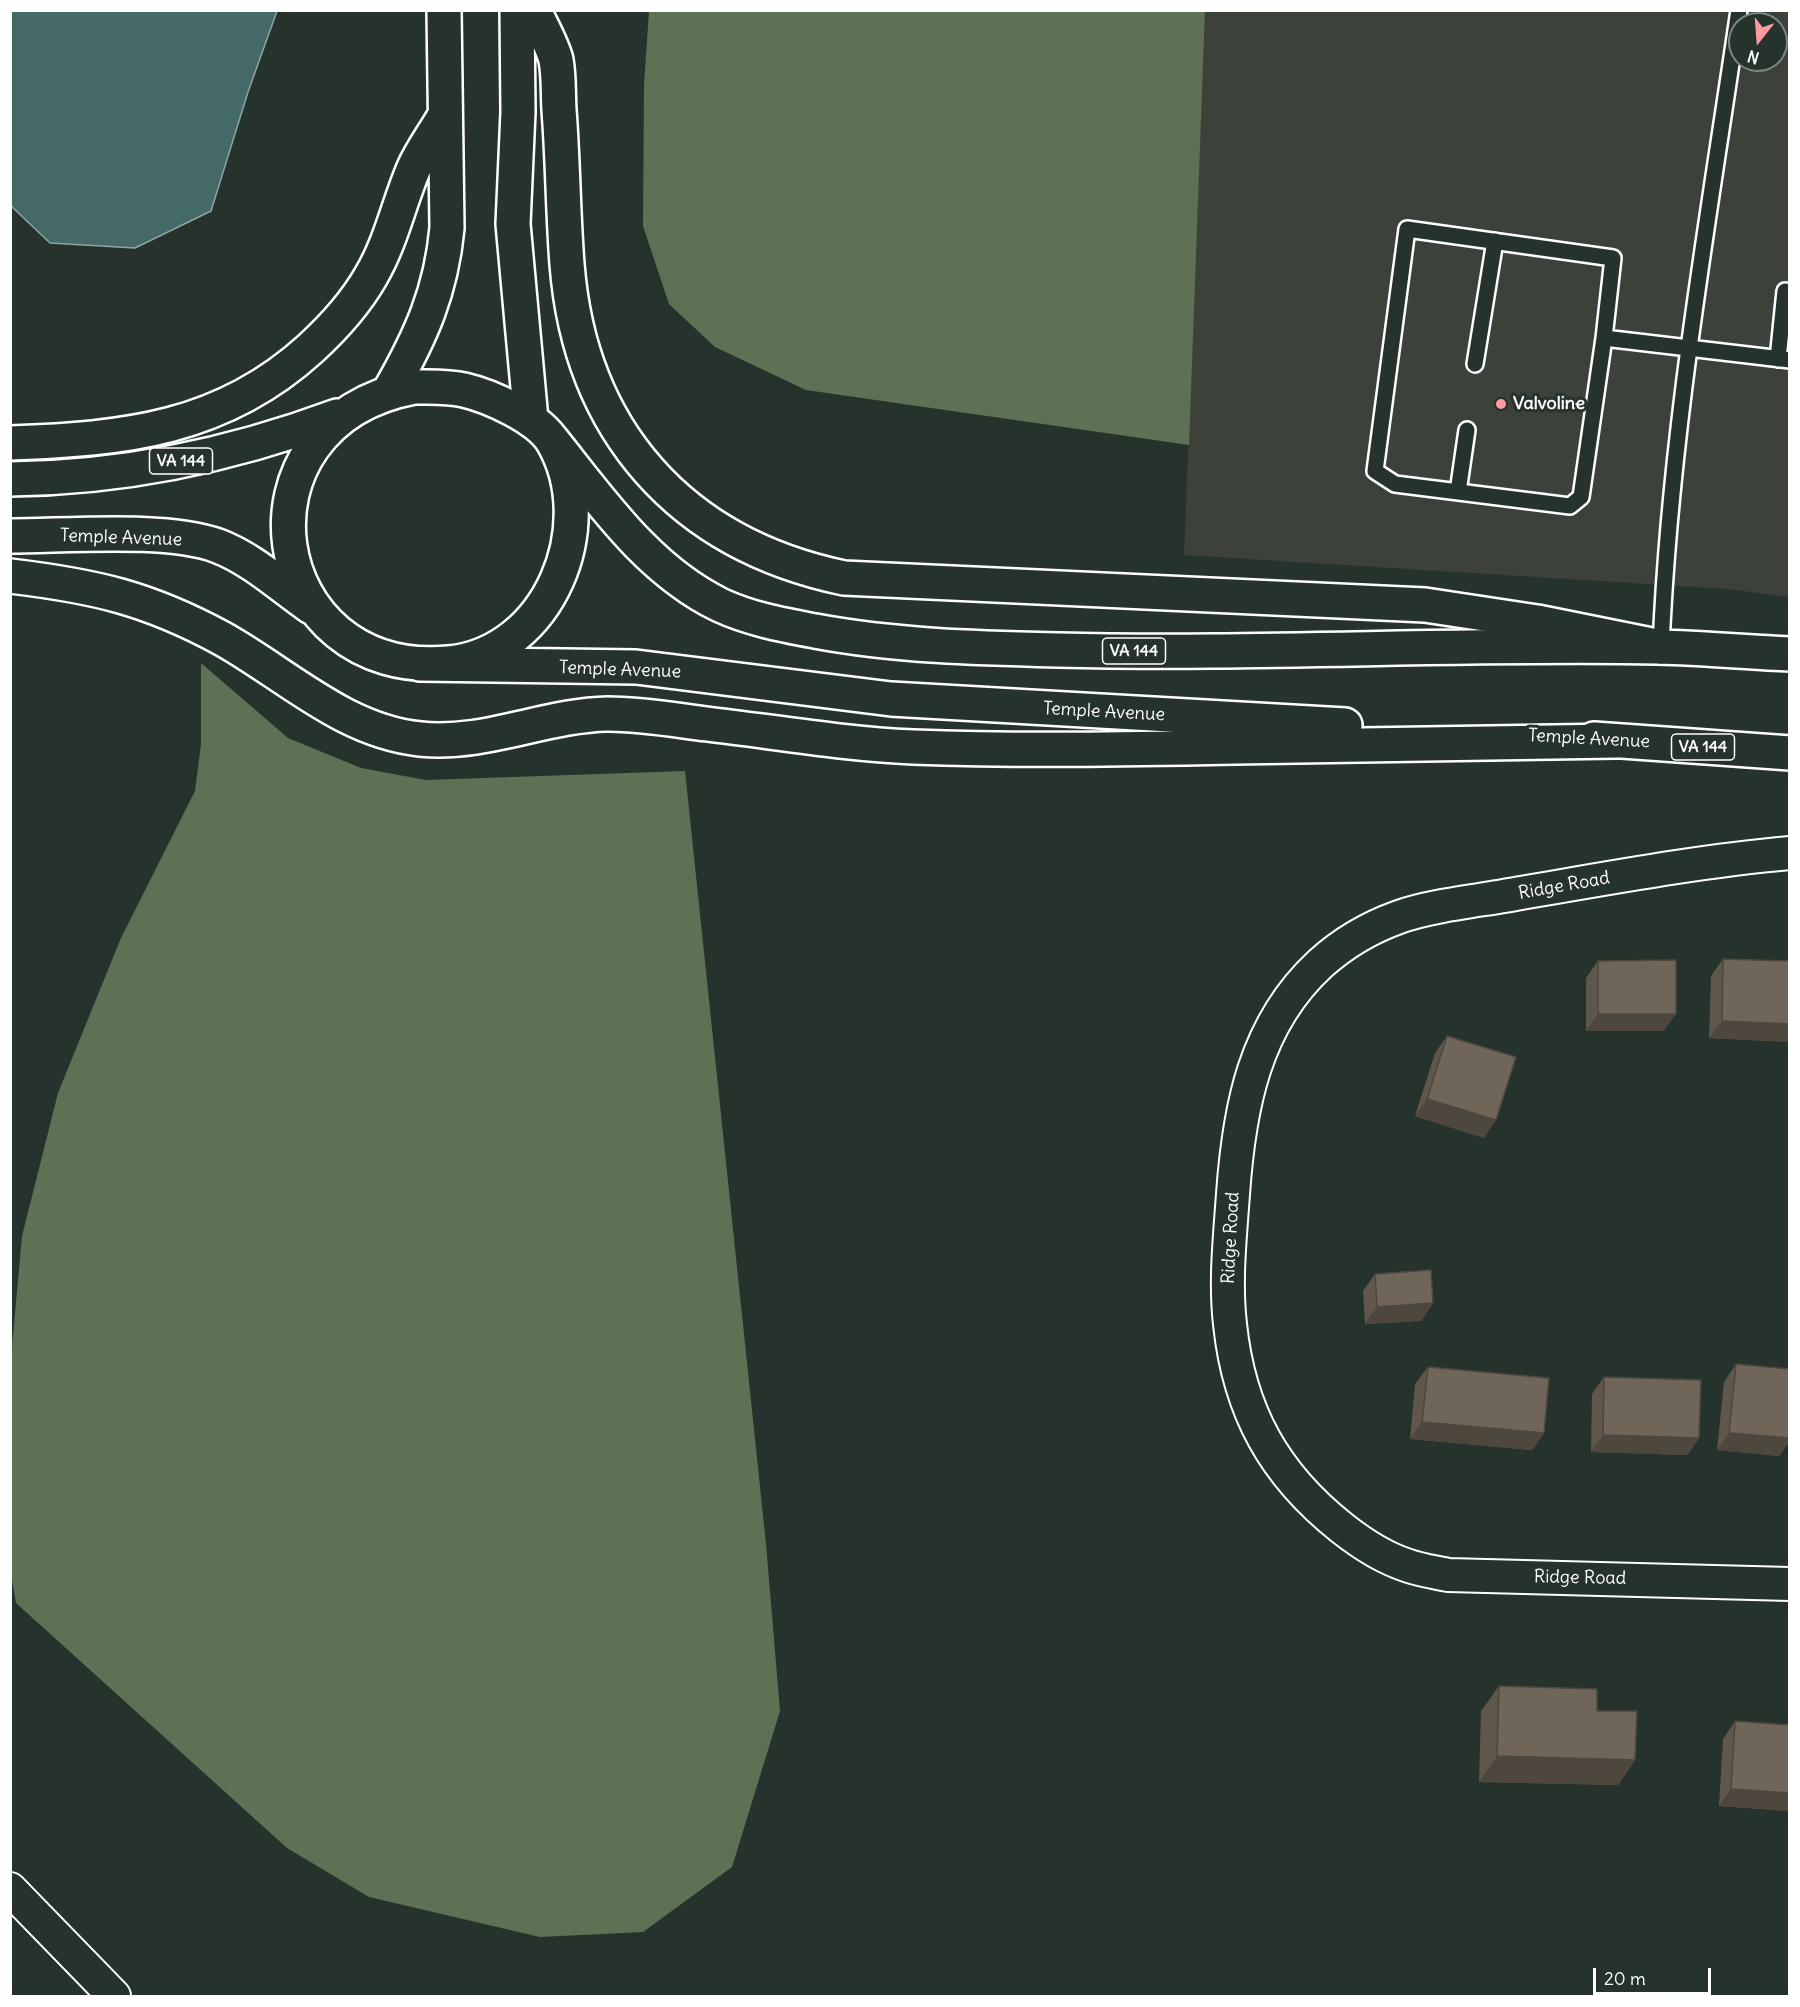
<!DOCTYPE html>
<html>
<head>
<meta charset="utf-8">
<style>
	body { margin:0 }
	#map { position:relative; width:1800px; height:2007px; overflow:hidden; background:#26332d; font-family:Delius,sans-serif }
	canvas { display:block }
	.frame { position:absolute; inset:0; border:12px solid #fff; pointer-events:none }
	.north { position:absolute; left:1728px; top:12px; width:60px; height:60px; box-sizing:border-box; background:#26332d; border:2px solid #7d8581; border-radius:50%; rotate:197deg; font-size:16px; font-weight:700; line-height:24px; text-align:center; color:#fff }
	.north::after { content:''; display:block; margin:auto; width:21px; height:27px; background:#ff9aa2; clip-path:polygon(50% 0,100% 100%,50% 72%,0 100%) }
	.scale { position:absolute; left:1593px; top:1968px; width:118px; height:27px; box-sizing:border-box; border:3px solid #fff; border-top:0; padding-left:8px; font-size:18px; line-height:21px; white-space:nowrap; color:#fff; -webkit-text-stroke:4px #26332d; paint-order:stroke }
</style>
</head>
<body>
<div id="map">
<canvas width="1800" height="2007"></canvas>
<div class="frame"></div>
<div class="north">N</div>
<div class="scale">20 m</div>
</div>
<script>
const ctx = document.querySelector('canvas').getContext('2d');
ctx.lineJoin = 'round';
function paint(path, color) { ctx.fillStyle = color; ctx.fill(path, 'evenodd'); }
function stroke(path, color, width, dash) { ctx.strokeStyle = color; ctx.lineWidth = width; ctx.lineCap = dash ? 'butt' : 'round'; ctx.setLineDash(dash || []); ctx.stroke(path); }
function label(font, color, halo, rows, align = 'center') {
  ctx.font = font + ' Delius,sans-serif'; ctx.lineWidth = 6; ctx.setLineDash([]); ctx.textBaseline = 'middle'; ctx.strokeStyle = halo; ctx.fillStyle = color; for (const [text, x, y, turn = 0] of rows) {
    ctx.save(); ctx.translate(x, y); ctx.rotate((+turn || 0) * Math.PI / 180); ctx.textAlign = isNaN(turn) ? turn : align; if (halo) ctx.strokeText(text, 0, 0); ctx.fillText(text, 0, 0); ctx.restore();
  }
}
const built = new Path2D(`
	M1205 11H1789V597L1728 589 1184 555ZM1740 24H1776V60H1740Z`);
const green = new Path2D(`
	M649 11H1205L1189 445 806 390 715 347 669 304 643 226 644 85Z
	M201 663 288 738 361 768 426 780 685 771 766 1544 780 1711 732 1867 643 1932 540 1937 369 1897 287 1848 16 1603 10 1569V1368L22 1236 58 1093 121 938 195 791 201 744Z`);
const water = new Path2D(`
	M10 11H277L248 92 211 211 135 248 50 243 11 206Z`);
const service = new Path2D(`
	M1604 338 1581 497 1570 506 1395 484 1375 471 1407 229 1613 258 1604 338 1790 360
	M1778 359 1785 291
	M1475 364 1495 241
	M1458 492 1467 430
	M1661 647C1670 433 1708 222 1739 10`);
const minor = new Path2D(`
	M1790 853C1700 861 1609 878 1521 893 1485 900 1432 905 1399 917 1371 927 1342 944 1320 964 1254 1025 1239 1109 1233 1194 1230 1237 1225 1281 1230 1324 1239 1411 1274 1474 1342 1528 1361 1543 1382 1557 1406 1565 1419 1570 1434 1572 1448 1575L1790 1584
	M10 1889 114 1996`);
const primary = new Path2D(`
	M414 387C431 387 448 386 464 390 490 396 539 418 553 442 601 525 550 653 449 663 262 680 223 423 414 387Z
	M552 440C601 501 648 570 720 605 750 619 783 625 815 631 895 646 977 648 1058 650 1258 655 1458 643 1658 647 1702 648 1746 652 1790 654
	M10 479C123 478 232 455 337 416
	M10 536C66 536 168 527 218 546 252 559 281 586 311 607
	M10 576C94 586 148 598 223 639 287 675 344 731 420 739 484 746 545 715 608 714 641 714 675 720 707 724 775 732 844 744 913 747 1020 751 1128 749 1235 747 1362 745 1489 743 1616 741
	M420 664 636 667 891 699 1345 725
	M1594 739 1790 753`);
const motorway = new Path2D(`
	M517 10 518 112 513 224 531 420
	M534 10C541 26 552 44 556 60 559 76 558 94 559 110 563 161 563 213 567 264 580 431 681 544 844 578L1425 605 1537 622 1661 647
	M389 392C421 336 441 292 447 228L444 10
	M10 443C125 439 222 429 310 349 334 327 355 304 371 276 391 242 398 206 413 170 421 151 435 133 445 115`);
const wall = new Path2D(`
	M1723 959 1790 961V1042L1709 1038 1711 976Z
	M1598 961 1664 1031H1586V978Z
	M1447 1036 1484 1138 1415 1116 1435 1053Z
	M1375 1274 1433 1303 1421 1321 1365 1324 1363 1291Z
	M1736 1364 1790 1369V1441L1779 1456 1717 1450 1724 1382Z
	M1428 1367 1544 1433 1532 1450 1410 1439 1415 1384Z
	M1604 1377 1699 1438 1687 1455 1591 1452 1592 1394Z
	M1499 1686 1597 1711 1635 1760 1618 1785 1479 1782 1481 1711Z
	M1735 1721 1789 1811 1719 1806 1723 1739Z`);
const shadedWall = new Path2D(`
	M1598 1014H1676L1664 1031H1586Z
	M1722 1021 1790 1024V1042L1709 1038Z
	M1427 1099 1496 1120 1484 1138 1415 1116Z
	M1433 1303 1421 1321 1365 1324 1377 1307Z
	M1422 1422 1544 1433 1532 1450 1410 1439Z
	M1729 1433 1790 1438V1441L1779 1456 1717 1450Z
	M1603 1435 1699 1438 1687 1455 1591 1452Z
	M1497 1756 1635 1760 1618 1785 1479 1782Z
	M1731 1789 1790 1793V1811L1719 1806Z`);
const building = new Path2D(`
	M1723 959 1790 961V1024L1722 1021Z
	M1676 960V1014H1598V961Z
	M1447 1036 1516 1057 1496 1120 1427 1099Z
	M1431 1270 1433 1303 1377 1307 1375 1274Z
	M1736 1364 1790 1369V1438L1729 1433Z
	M1428 1367 1549 1378 1544 1433 1422 1422Z
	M1604 1377 1701 1380 1699 1438 1603 1435Z
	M1499 1686 1597 1689V1711H1637L1635 1760 1497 1756Z
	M1735 1721 1790 1725V1793L1731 1789Z`);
const markers = [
	[1501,404,6,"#ff9aa2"]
];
const shields = [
	[181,461,63],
	[1134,651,63],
	[1703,747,63]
];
const shieldNames = [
	["VA 144",181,461],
	["VA 144",1134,651],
	["VA 144",1703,747]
];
const poiNames = [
	["Valvoline",1513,404]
];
const streetNames = [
	["Temple Avenue",121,538,2],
	["Temple Avenue",620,670,2],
	["Temple Avenue",1104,712,3],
	["Temple Avenue",1589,739,3],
	["Ridge Road",1564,886,-10],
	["Ridge Road",1231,1238,-87],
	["Ridge Road",1580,1578,1]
];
paint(built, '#3c423a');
paint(green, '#5e7154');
paint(water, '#446967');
stroke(water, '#8fa5a4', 1.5);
stroke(service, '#fff', 20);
stroke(minor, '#fff', 36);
stroke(primary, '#fff', 38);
stroke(motorway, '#fff', 38);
stroke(service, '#26332d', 15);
stroke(minor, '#26332d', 32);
stroke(primary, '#26332d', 33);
stroke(motorway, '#26332d', 33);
paint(wall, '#5f574c');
paint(shadedWall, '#4e473e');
paint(building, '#6f6558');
stroke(building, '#4e473e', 1.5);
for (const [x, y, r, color] of markers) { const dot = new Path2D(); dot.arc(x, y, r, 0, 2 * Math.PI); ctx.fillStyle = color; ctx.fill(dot); stroke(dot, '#26332d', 2); }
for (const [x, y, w] of shields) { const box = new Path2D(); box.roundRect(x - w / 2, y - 13, w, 26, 4.5); ctx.fillStyle = '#26332d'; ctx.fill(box); stroke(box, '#fff', 1.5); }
label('bold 16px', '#fff', null, shieldNames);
label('bold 18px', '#fff', '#26332d', poiNames, 'left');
label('18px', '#fff', '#26332d', streetNames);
</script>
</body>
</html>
